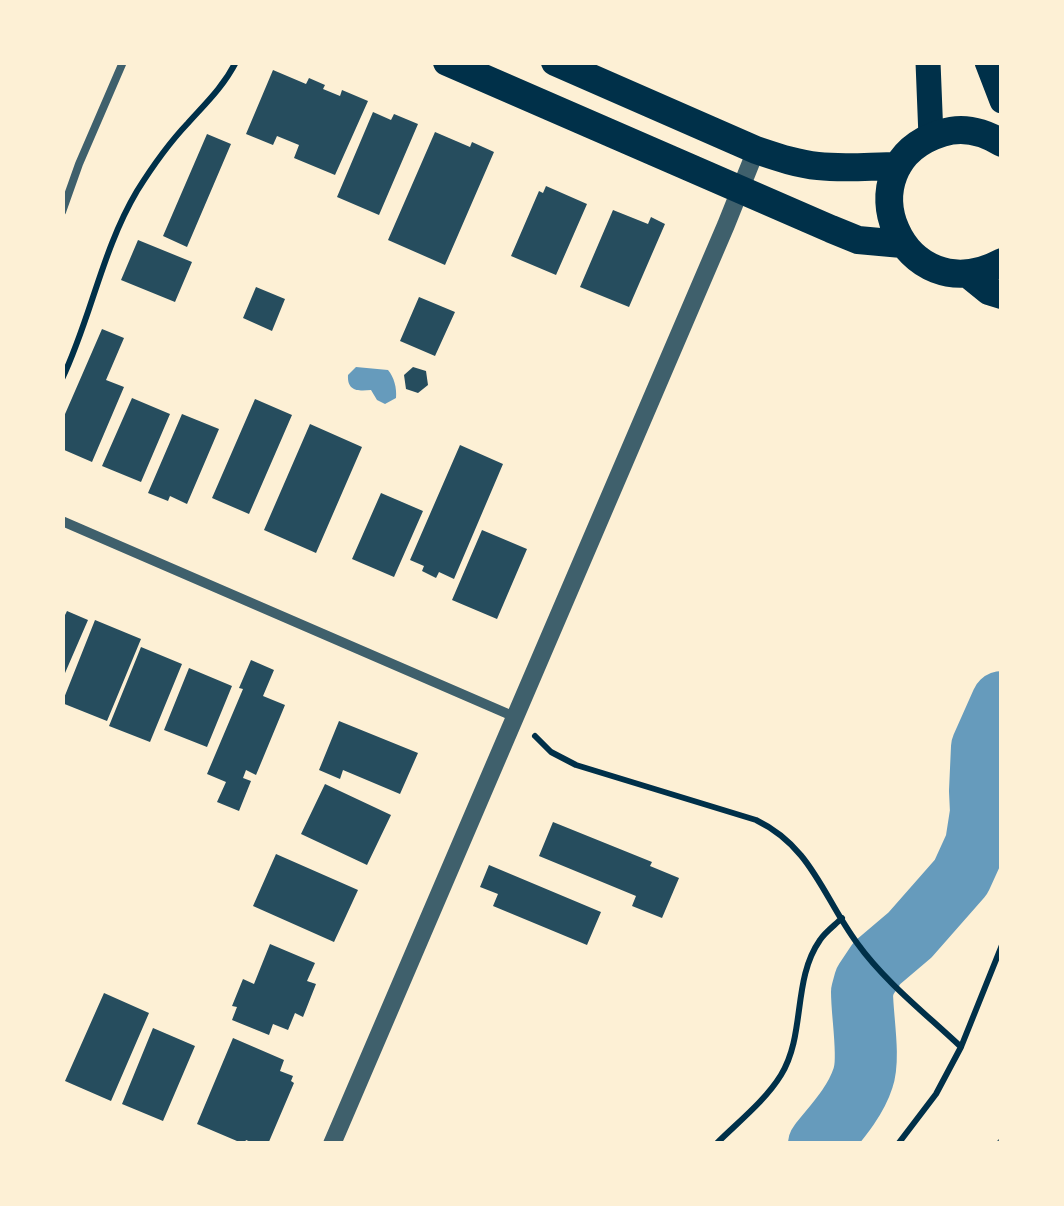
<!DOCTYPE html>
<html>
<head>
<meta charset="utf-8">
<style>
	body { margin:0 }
	#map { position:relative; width:1064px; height:1206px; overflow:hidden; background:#fdf0d5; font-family:"Archivo Narrow",sans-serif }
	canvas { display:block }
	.frame { position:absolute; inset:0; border:65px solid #fdf0d5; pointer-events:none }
</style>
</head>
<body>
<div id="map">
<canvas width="1064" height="1206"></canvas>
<div class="frame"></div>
</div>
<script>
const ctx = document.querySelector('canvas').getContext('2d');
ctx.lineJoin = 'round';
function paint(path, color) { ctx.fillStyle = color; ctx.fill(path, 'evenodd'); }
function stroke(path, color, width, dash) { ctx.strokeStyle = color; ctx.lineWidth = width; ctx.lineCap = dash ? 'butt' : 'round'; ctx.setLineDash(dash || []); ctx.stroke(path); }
const water = new Path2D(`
	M356 367 388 370C394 377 397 388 396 398L385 404 377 400 371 390C359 391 347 392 348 375Z`);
const river = new Path2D(`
	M819 1144C835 1124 855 1103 863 1078 870 1058 862 1016 862 992L865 981 877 963 910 935 961 877 976 844 981 812 980 791 982 747 1002 702`);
const building = new Path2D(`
	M273 70 306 84 309 78 325 85 323 89 340 96 342 90 368 101 335 175 294 158 299 145 277 136 273 145 246 134Z
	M373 112 391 120 394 114 418 124 379 215 337 197Z
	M435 132 470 147 472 142 494 152 445 265 388 240Z
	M207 134 231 144 187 247 163 236Z
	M546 186 587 204 556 275 511 256 539 191 543 193Z
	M613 210 648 224 651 217 665 224 629 307 580 287Z
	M138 240 192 262 175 302 121 280Z
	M256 287 285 299 272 331 243 318Z
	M419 297 455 312 435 356 400 341Z
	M102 329 124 338 106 380 124 387 92 462 62 449V421Z
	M413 367 426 371 428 385 418 393 406 389 404 375Z
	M132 398 170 414 141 482 102 466Z
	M255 399 292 415 249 514 212 498Z
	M182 414 219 429 187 504 170 496 168 501 148 493Z
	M310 424 362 447 316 553 264 530Z
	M460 445 503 464 454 579 439 572 436 578 422 571 424 566 410 560Z
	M381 493 423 511 394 577 352 559Z
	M482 530 527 549 497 619 452 600Z
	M67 611 88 620 62 680V621Z
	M95 620 141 639 107 721 62 703Z
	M141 647 182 664 150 742 109 726Z
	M251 660 274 670 263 696 285 705 256 775 246 770 243 778 251 781 239 811 217 802 226 782 207 774 243 689 239 688Z
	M189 668 232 686 207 747 164 730Z
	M339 721 418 753 400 794 343 770 340 779 319 770Z
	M325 784 391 815 367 865 301 834Z
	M553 822 652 862 650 866 679 878 662 918 632 906 636 896 539 856Z
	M276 854 358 890 334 942 253 906Z
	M489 865 601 912 587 945 493 906 498 894 480 887Z
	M270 944 315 963 307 981 316 984 303 1017 295 1013 288 1030 273 1024 269 1035 232 1020 237 1007 232 1006 243 979 254 984Z
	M104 993 149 1013 111 1101 65 1081Z
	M153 1028 195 1046 163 1121 122 1104Z
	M233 1038 284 1060 280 1071 293 1076 291 1081 294 1083 268 1144H256L246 1140 244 1144 197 1124Z`);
const path = new Path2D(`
	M62 379C91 318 102 250 137 191 152 167 169 143 188 123 206 103 223 87 236 62
	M535 736 551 752 576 765 756 820C812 847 823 897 857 943 885 982 926 1014 961 1047
	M716 1144C738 1122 765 1101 781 1075 806 1034 792 980 820 940 825 932 835 925 842 918
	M898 1144 936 1094 961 1047 1002 945`);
const service = new Path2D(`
	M62 212 79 164 123 62`);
const minor = new Path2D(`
	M62 521 515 717
	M1001 1144 1002 1143`);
const tertiary = new Path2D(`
	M332 1144 726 225 756 150`);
const primary = new Path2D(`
	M928 62 931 137
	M987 62 1002 101`);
const trunk = new Path2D(`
	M447 62 831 229 858 240 902 244
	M555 62 756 150C777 157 797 164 818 166 845 169 871 166 898 166
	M1002 143C984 132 963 126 942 133 839 165 902 316 1002 262
	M968 274 989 291 1002 295`);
paint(water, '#669bbc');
stroke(river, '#669bbc', 62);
paint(building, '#264d5e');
stroke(path, '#003049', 6);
stroke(service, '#3f606c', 8);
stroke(minor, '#3f606c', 10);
stroke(tertiary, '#3f606c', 18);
stroke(primary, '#003049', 25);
stroke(trunk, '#003049', 28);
</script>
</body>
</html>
